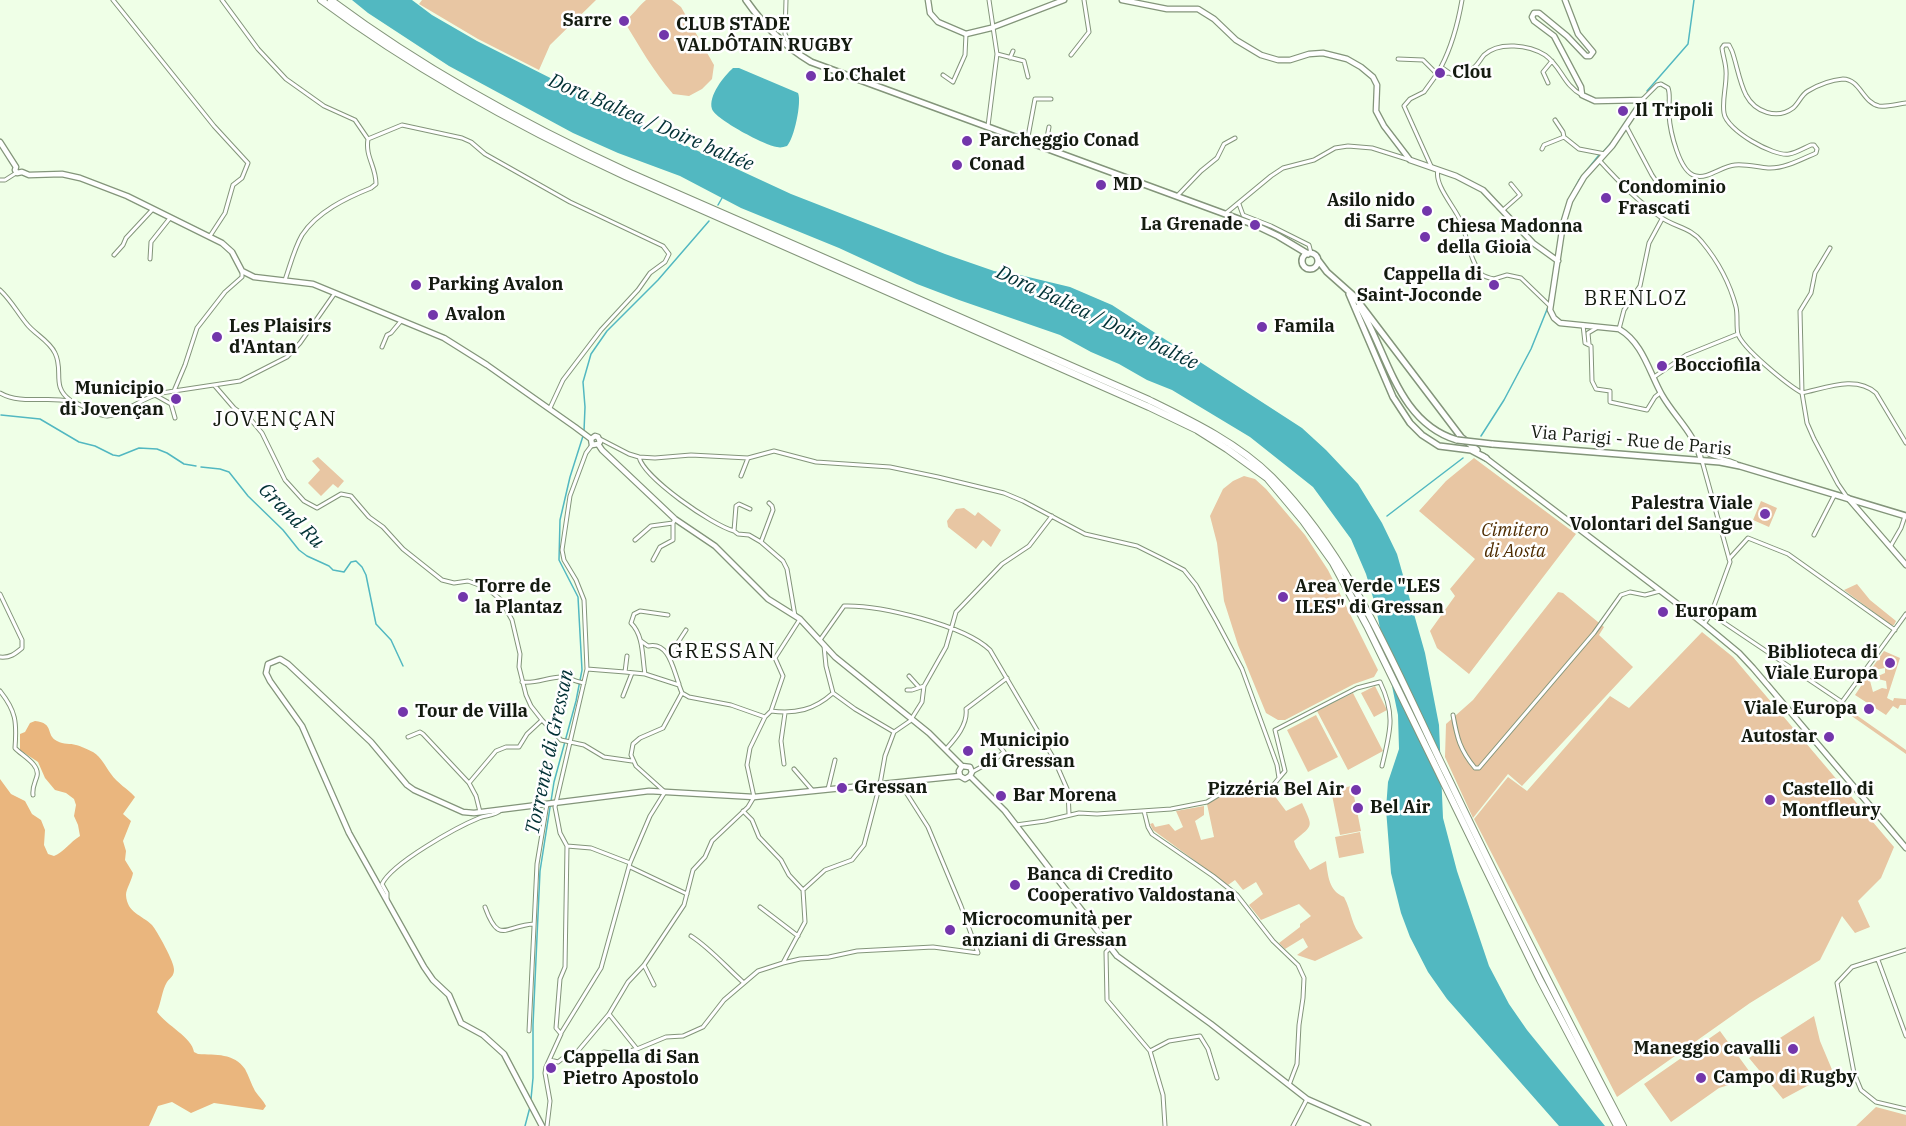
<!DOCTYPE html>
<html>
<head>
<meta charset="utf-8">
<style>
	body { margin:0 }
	canvas { display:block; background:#efffe7 }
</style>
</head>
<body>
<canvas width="1906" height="1126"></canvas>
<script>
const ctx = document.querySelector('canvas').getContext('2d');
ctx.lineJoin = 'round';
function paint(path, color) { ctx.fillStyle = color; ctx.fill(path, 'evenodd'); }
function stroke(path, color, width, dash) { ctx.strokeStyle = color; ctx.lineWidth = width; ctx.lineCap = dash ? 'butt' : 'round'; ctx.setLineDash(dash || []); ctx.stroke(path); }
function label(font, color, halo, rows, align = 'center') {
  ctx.font = font + ' "IBM Plex Serif",serif'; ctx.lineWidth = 5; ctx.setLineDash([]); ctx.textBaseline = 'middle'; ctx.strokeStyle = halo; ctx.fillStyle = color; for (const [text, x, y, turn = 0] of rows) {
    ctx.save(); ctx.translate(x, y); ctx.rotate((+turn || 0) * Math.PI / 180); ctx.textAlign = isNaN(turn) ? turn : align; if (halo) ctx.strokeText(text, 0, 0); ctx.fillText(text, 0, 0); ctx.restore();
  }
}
const green = new Path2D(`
	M422 0H596L550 45 539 70 478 39 419 4Z
	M646 0H672L681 7 714 65 712 79 702 89 689 96 673 94C654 72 639 46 624 21 634 15 637 7 646 0Z
	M318 457 344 481 338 488 333 484 321 496 308 483 320 470 312 461Z
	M1474 458 1576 534 1469 674 1437 648 1430 631 1455 596 1450 589 1475 559 1419 511 1446 481Z
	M1244 476 1255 479 1266 489 1305 535 1328 570 1378 670 1374 677 1354 684 1285 720H1278L1266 713 1238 645 1224 601 1217 543 1210 516 1223 489 1233 481Z
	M1761 501 1777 508 1769 527 1753 520Z
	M964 508 975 516 978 512 1001 530 991 547 983 540 976 549 948 527 947 521 956 509Z
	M1857 584 1870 600 1896 621 1894 625H1891L1844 590Z
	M1558 592 1563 593 1604 627 1599 635 1633 667 1522 786 1508 774 1473 818 1445 757 1446 724 1473 700Z
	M1702 632 1733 657 1894 847 1881 878 1858 901 1870 927 1855 933 1842 916 1820 960 1750 1003 1617 1097 1474 819 1508 777 1527 791 1610 696 1629 708Z
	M1884 651 1900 658 1887 698 1893 701 1894 698 1906 699V705H1900L1898 709 1893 706 1886 715 1855 695 1867 677H1869L1873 692 1882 688 1887 689 1886 681 1878 679V676L1885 673V668L1874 670 1872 668Z
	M1375 686 1387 710 1374 717 1361 693Z
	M1353 693 1383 751 1348 770 1317 711Z
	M1845 707 1906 750V754L1843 710Z
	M1316 715 1338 757 1308 772 1287 730Z
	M1352 786 1361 831 1340 835 1331 790Z
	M1271 791 1286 811 1302 803C1313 828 1314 824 1294 841L1296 847 1310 870 1326 861C1328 876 1329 891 1344 897 1352 912 1351 926 1363 938L1315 961 1297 955 1308 947 1303 938 1285 949 1279 943 1300 927V924L1311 916 1299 904 1261 920 1249 905 1263 894 1256 882 1243 890 1235 880 1228 885 1153 830 1150 824 1153 823 1155 827 1169 824 1175 831 1183 827 1176 811 1204 806V815L1195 821 1201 840 1214 837 1207 804 1224 794 1261 796Z
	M1360 832 1364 853 1339 858 1335 837Z
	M1814 1016 1820 1041 1833 1072 1783 1099 1749 1058Z
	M1720 1031 1752 1075 1745 1080 1719 1088 1671 1122 1644 1084Z
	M1876 1107 1906 1115V1126H1856Z`);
const forest = new Path2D(`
	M35 721C55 723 45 735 57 741 64 745 70 743 76 745 81 746 89 750 93 752 102 758 105 766 111 774 117 783 128 789 135 797L123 814 131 821 123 841 126 851 125 860 133 873C132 880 126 889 126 895 127 913 142 915 152 925 157 931 175 963 174 970 174 976 170 978 167 982 162 990 161 1003 157 1012 167 1026 192 1037 194 1052L198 1054C216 1055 234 1053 245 1069 249 1076 251 1084 255 1091 259 1097 263 1100 266 1106L263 1110 214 1103 191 1113 172 1102 158 1106 149 1126H0V779L11 794 25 801 32 814 41 820 45 830 44 845 48 854 54 856C64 852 70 842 80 836L78 825 74 816 76 805 74 799 66 793 55 790 45 778 38 762 20 750V734L25 732 30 723Z`);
const water = new Path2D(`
	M352 0H412L432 15 477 41 588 97 616 113 791 194 945 254 994 271 1020 275 1070 287 1112 305 1302 428 1326 450 1358 484 1382 523 1397 554 1425 653 1439 725 1443 818 1457 871 1489 966 1509 1004 1527 1030 1605 1126H1559L1447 999 1428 972 1410 937 1401 913 1391 873 1386 809 1388 782 1399 749 1398 715 1375 604 1366 574 1351 539 1313 487 1250 437 1172 390 1147 380 1119 364 1091 352 1060 335 959 300 917 284 839 248 741 208 680 176 618 153 573 133 449 66 368 13Z
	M733 68H739L798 93C802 102 794 139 787 146 783 147 781 148 777 147 766 146 715 119 712 109 708 96 724 76 733 68Z`);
const stream = new Path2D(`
	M1647 91 1688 44 1694 0
	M1633 111 1637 104
	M1603 152 1612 142
	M1571 195 1579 180 1599 155
	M718 205 722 198
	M1561 223 1565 210
	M1 415 40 419 79 442 95 446 113 455 119 456 139 448 157 449 167 453 184 464 196 466
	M584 431 585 407 583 382 591 354 607 331 658 280 709 221
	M1481 436 1504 400 1531 349 1548 307
	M201 467 220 469 229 472 248 496 283 530 299 550 307 556 329 566 333 570 344 572 351 562 356 561 362 567 366 575 376 624 391 640 403 666
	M1387 516 1463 458
	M531 1099 533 1078V1025L540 871 554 782 576 701 582 670 578 597 559 560 560 520 570 477 583 436
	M525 1126 530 1107`);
const minor = new Path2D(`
	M113 0 214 126 248 163 242 178 233 185 225 213 210 236
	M222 0 258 49 286 79 324 106 355 120 368 139C365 157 376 166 376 184L371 188C346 198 317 212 302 235 294 249 290 266 285 280
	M786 0 785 34C788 42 797 45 799 53
	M997 54 1024 61 1028 77
	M1071 55 1089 32 1084 0
	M1010 58 1013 51
	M1398 59 1423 60 1437 74
	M1451 74 1441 67C1452 46 1458 23 1462 0
	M943 75 953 82 965 55 966 34
	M1548 83 1543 72 1552 61
	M1643 99 1657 85 1661 84 1668 88C1671 96 1668 106 1669 115 1670 130 1679 173 1696 176 1708 179 1722 166 1735 165 1746 164 1757 167 1768 168 1784 169 1802 159 1816 153L1817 149 1814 145H1811C1804 148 1796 153 1789 154 1774 157 1726 130 1724 113 1722 101 1726 88 1726 76 1727 66 1723 57 1722 48L1724 45H1729L1732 51C1737 65 1739 81 1746 95 1755 112 1777 120 1793 108 1799 103 1801 95 1808 91 1818 85 1832 80 1843 79 1860 79 1863 103 1879 106 1888 107 1897 104 1906 103
	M1555 120 1563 132 1564 137
	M988 126 997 54 989 0
	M1626 126 1652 175 1662 190
	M368 139 402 125 462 138 471 142 485 154 570 202 663 246 669 254 665 262 650 273 638 290 601 330 563 380 550 408
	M1027 142 1035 99H1051
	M1045 148 1049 127
	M1542 149 1544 145 1564 137 1579 149 1605 154
	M1599 160C1617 180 1637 201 1659 216 1673 227 1691 227 1702 242 1717 260 1730 284 1736 307 1738 316 1736 326 1738 334 1743 349 1788 385 1802 393
	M1431 166 1404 106 1410 99 1424 92 1437 74C1447 72 1457 75 1468 71 1476 69 1479 61 1484 55 1499 41 1529 45 1545 55 1562 67 1563 85 1582 95
	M1438 170C1434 185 1454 206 1460 220 1468 237 1469 259 1481 274 1485 277 1489 278 1494 279L1507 275 1521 278 1550 306
	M0 180H5L16 173
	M1178 195 1201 171 1217 158 1224 144 1235 138
	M1239 204 1243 215 1271 226 1309 245 1311 253
	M1503 210 1520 195 1511 184
	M1225 214 1271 176 1283 168 1314 160 1335 148 1348 146 1372 148 1410 160
	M1830 248 1815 273 1811 293 1800 311 1802 393 1807 423 1814 439 1838 484 1847 497
	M114 255 123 245 126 238 153 209
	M150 259 151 242 170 218
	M0 290C11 300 17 312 26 323 34 334 49 340 55 353 64 371 51 386 70 400
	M1583 325 1585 343 1591 346 1592 381 1596 389 1610 391V402L1647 410 1655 397 1660 393
	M1619 329 1624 310 1640 286 1649 243 1662 219
	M1589 344 1588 333 1598 327
	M382 347 387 335 391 333 401 321
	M1654 377 1686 355 1738 334
	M215 386 234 408 252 421 262 433 285 480 304 501 317 508 341 494 351 496 369 517 383 527 403 549 442 580 454 583 468 581 487 588 501 600 512 620 520 654 519 667 526 695 531 706 542 720 527 734 519 747H506L496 751 469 783 423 734 420 732 408 737
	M174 391 240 381 287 357 300 343 335 293
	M0 393C21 405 46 396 69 401 84 403 98 420 113 415 136 407 146 394 174 391L185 365 197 328 225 292 242 277V271
	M1802 393C1826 388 1856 375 1876 393L1906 443
	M155 395 171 404 175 418
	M600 439 629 454 639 457 655 458 691 455 748 458 774 451 816 462 890 467 938 477 1004 493 1023 501 1085 534 1137 546 1163 559 1184 570 1196 585 1217 622 1242 669 1277 765 1279 778 1267 793 1249 794 1225 791 1207 802 1171 809 1097 814 1079 813 1045 821 1016 825
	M1698 446C1708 458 1722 457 1736 463
	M639 457C644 478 712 525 734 531
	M1702 461 1730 562 1711 614 1704 624
	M741 476 748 458
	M750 509 739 504 736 506 734 531 738 534 749 535 761 542 783 561 787 569 795 616
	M1814 535 1835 494
	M635 540 651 526 673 523 675 519
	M761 542 773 510 772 506 769 503
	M1890 547 1901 528 1905 516
	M1729 559 1748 538 1788 554 1895 630
	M653 560 660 547 673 540V523
	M0 594 22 640V648C15 654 10 658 0 657
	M1711 614 1842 702 1906 614
	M820 640 844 606C880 605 964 625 990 650L1054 759 1068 791 1069 814
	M641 641 648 646C669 641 673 669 679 684
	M671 658V653L686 630
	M587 669 625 672 627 656
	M645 674C642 657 644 636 631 623L634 614 640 611 668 615
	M909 676 918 686
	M522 682C536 684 548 677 561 677 568 677 576 682 584 683
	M907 690H912L924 686
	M0 691C16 711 17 722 15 748 21 755 40 764 37 776 35 783 32 787 33 795
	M833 693 855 709 894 732
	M623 696 632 673
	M771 711C796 714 814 710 833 693L826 666 824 646
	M1453 715C1457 738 1460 750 1475 768H1479L1594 633 1621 595 1630 592 1645 595 1660 591
	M765 717 771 711 783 676 775 658 800 619
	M542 720 561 740 584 745 604 757 632 761
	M947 748C956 738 968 724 966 709L1007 678
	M784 764 781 741 785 713
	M794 769 813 791
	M972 772 994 760 1004 752 997 743
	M1279 778 1285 771 1275 730 1357 688 1380 682C1396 715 1390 732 1382 766
	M469 783 476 796 480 812
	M828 789 835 760
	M1144 811 1148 827 1152 834 1213 876 1237 895 1273 941 1298 965 1304 978 1303 998 1299 1025 1297 1064 1289 1085
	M567 846 591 848 630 863
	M630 867 687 894
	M803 890 825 870 852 860 864 845 880 784 885 756 894 732 910 721 922 702 924 686 946 647 956 612 1002 564 1029 546 1052 516
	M387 900V893L382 884C392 863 457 827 479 818 487 815 495 816 501 810
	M485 907C499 946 506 925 534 924
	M760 907 798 936
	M691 936C710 948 726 967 744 983
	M1110 948 1106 952 1107 1000 1150 1051 1163 1095 1165 1126
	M1906 950 1852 967 1837 983 1854 1073 1861 1090 1876 1102 1906 1109
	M1878 960 1906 1036
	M783 963 800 959 829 957 857 951 933 947 978 953 961 906 928 827 900 783
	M644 965 654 985
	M609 1014 572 1058 587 1061 604 1052 619 1054 637 1049 609 1014 628 982 644 965 684 905 693 870 705 857 712 841 748 807 754 797 747 765 750 748 765 717 731 705 689 697 682 693
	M529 1031 537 864 547 804
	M561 1033 601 968 630 863 650 816 665 792 636 766 631 755 633 744 640 738 663 728 682 693 679 685 645 674 625 672
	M637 1049 666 1037 683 1036 703 1027 724 1000 758 971 783 963 805 922 803 890 789 875 781 860 759 837 752 820 743 811
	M1150 1051 1169 1041 1200 1036 1208 1049 1217 1078
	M550 1060 558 1062 567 1055 572 1058
	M547 1126 550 1101 545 1073 546 1067 561 1034 556 1028 560 979 565 967 567 846 560 833 555 807 587 669 584 600 576 580 564 560 562 550 570 496 586 453 592 445
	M1293 1126 1307 1099`);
const tertiary = new Path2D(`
	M928 0 930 13 938 22 966 34 991 28 1064 0
	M1122 0 1167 9H1198L1214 19 1236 40 1261 55 1278 60H1290L1309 54 1323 53 1347 59 1361 67 1373 77 1377 85 1376 111 1384 126 1410 160 1456 176 1483 190 1533 243 1558 261
	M1565 0 1578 34 1593 52 1590 56H1586L1567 36 1539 13H1534L1532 17 1534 21 1554 36 1581 87 1582 95 1595 101 1643 100
	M1643 100 1612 146 1584 177 1570 201 1563 224 1550 310 1554 318 1560 323 1619 329C1643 343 1649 372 1662 395 1676 419 1694 432 1701 460
	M1483 456 1704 624 1739 653 1753 668 1906 848
	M1848 498 1906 565
	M542 1126 504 1054 483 1035 461 1023 449 995 433 980 424 967 349 833 302 726 270 681 266 673 268 664 280 659 288 664 371 742 407 785 414 790 463 812 474 813 649 791 754 797 960 776`);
const secondary = new Path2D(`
	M0 142 16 167 15 170 17 173 22 172 29 175 62 174 80 178 127 196 222 243 232 252 242 271 254 277 313 284 444 338 487 365 575 427 591 439 592 445 598 444
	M591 439 595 436 598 437 600 442 598 444 602 450 675 519 715 546 768 599 800 619 835 657 929 733 962 766 970 767 972 772 970 776 1005 811 1117 956 1211 1024 1307 1099 1368 1126
	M962 766 959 771 960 776 965 779 970 776`);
const primary = new Path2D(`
	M746 0C764 26 784 46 811 62L1255 225 1278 236 1308 254
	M1302 261a8 8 0 1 1 16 0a8 8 0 1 1-16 0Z
	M1318 260 1327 272 1354 296 1461 437 1477 450
	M1349 294 1393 397 1410 423 1422 435 1439 446 1471 450 1486 458
	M1359 306C1388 353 1397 422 1457 440
	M1492 444 1720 462 1740 466 1906 516`);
const motorway = new Path2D(`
	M321 0C415 70 519 127 625 176L1149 407 1197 430 1227 449 1267 478 1303 521 1333 563 1367 626 1540 980 1617 1126
	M331 0C423 69 526 125 630 173L1149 400C1192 421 1238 443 1272 477 1353 559 1396 671 1446 773 1503 892 1562 1009 1623 1126`);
const primaryBridge = new Path2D(`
	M1457 440 1492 444`);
const markers = [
	[624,21,6,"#7336ab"],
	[664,35,6,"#7336ab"],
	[1440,73,6,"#7336ab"],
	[811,76,6,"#7336ab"],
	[1623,111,6,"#7336ab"],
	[967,141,6,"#7336ab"],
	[957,165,6,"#7336ab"],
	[1101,185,6,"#7336ab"],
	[1606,198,6,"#7336ab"],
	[1427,211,6,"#7336ab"],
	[1255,225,6,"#7336ab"],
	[1425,237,6,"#7336ab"],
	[416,285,6,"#7336ab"],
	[1494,285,6,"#7336ab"],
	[433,315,6,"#7336ab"],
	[1262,327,6,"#7336ab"],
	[217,337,6,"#7336ab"],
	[1662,366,6,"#7336ab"],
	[176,399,6,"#7336ab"],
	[1765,514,6,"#7336ab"],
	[463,597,6,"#7336ab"],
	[1283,597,6,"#7336ab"],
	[1663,612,6,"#7336ab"],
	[1890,663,6,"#7336ab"],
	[1869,709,6,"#7336ab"],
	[403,712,6,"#7336ab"],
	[1829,737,6,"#7336ab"],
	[968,751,6,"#7336ab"],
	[842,788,6,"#7336ab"],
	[1356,790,6,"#7336ab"],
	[1001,796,6,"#7336ab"],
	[1770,800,6,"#7336ab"],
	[1358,808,6,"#7336ab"],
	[1015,885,6,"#7336ab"],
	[950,930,6,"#7336ab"],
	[1793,1049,6,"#7336ab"],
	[551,1068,6,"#7336ab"],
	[1701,1078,6,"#7336ab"]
];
const poiNames = [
	["Sarre",612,21,"right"],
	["CLUB STADE",676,25],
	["VALDÔTAIN RUGBY",676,46],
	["Clou",1452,73],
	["Lo Chalet",823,76],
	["Il Tripoli",1635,111],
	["Parcheggio Conad",979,141],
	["Conad",969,165],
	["MD",1113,185],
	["Condominio",1618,188],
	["Frascati",1618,209],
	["Asilo nido",1415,201,"right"],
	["di Sarre",1415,222,"right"],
	["La Grenade",1243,225,"right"],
	["Chiesa Madonna",1437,227],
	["della Gioia",1437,248],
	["Cappella di",1482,275,"right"],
	["Saint-Joconde",1482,296,"right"],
	["Parking Avalon",428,285],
	["Avalon",445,315],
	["Les Plaisirs",229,327],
	["d'Antan",229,348],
	["Famila",1274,327],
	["Bocciofila",1674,366],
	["Municipio",164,389,"right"],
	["di Jovençan",164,410,"right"],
	["Palestra Viale",1753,504,"right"],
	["Volontari del Sangue",1753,525,"right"],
	["Torre de",475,587],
	["la Plantaz",475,608],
	["Area Verde \"LES",1295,587],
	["ILES\" di Gressan",1295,608],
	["Europam",1675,612],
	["Biblioteca di",1878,653,"right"],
	["Viale Europa",1878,674,"right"],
	["Viale Europa",1857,709,"right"],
	["Tour de Villa",415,712],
	["Autostar",1817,737,"right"],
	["Municipio",980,741],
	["di Gressan",980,762],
	["Gressan",854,788],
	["Pizzéria Bel Air",1344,790,"right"],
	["Castello di",1782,790],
	["Montfleury",1782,811],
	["Bar Morena",1013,796],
	["Bel Air",1370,808],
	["Banca di Credito",1027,875],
	["Cooperativo Valdostana",1027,896],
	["Microcomunità per",962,920],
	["anziani di Gressan",962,941],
	["Maneggio cavalli",1781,1049,"right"],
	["Cappella di San",563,1058],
	["Pietro Apostolo",563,1079],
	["Campo di Rugby",1713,1078]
];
const streetNames = [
	["Via Parigi - Rue de Paris",1631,441,5]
];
const parkNames = [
	["Cimitero",1515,531],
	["di Aosta",1515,552]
];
const waterNames = [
	["Dora Baltea / Doire baltée",651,123,23],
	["Dora Baltea / Doire baltée",1097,318,25],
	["Grand Ru",291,516,45],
	["Torrente di Gressan",550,752,-78]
];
const neighbourhoodNames = [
	["BRENLOZ",1636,299]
];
const quarterNames = [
	["JOVENÇAN",275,420],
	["GRESSAN",722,652]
];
paint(green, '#e8c6a3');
paint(forest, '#eab67e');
paint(water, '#52b8c1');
stroke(stream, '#52b8c1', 1.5);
stroke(minor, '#83957a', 5);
stroke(tertiary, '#83957a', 7);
stroke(secondary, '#83957a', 7);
stroke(primary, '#83957a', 8);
stroke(motorway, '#83957a', 8);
stroke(minor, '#fff', 3);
stroke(tertiary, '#fff', 4.5);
stroke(secondary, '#fff', 4.5);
stroke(primary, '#fff', 5);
stroke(motorway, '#fff', 6);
stroke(primaryBridge, '#83957a', 8, []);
stroke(primaryBridge, '#fff', 5);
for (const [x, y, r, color] of markers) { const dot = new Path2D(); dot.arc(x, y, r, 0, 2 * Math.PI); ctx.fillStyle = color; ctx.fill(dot); stroke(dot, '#fff', 2); }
label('bold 18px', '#141b10', '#fff', poiNames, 'left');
label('18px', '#141b10', '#fff', streetNames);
label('italic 18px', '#4e2c00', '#fff', parkNames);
label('italic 20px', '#003034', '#fff', waterNames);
ctx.letterSpacing = '1.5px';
label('20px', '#141b10', '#fff', neighbourhoodNames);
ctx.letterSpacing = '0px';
ctx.letterSpacing = '1.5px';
label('21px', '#141b10', '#fff', quarterNames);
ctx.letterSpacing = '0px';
</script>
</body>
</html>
